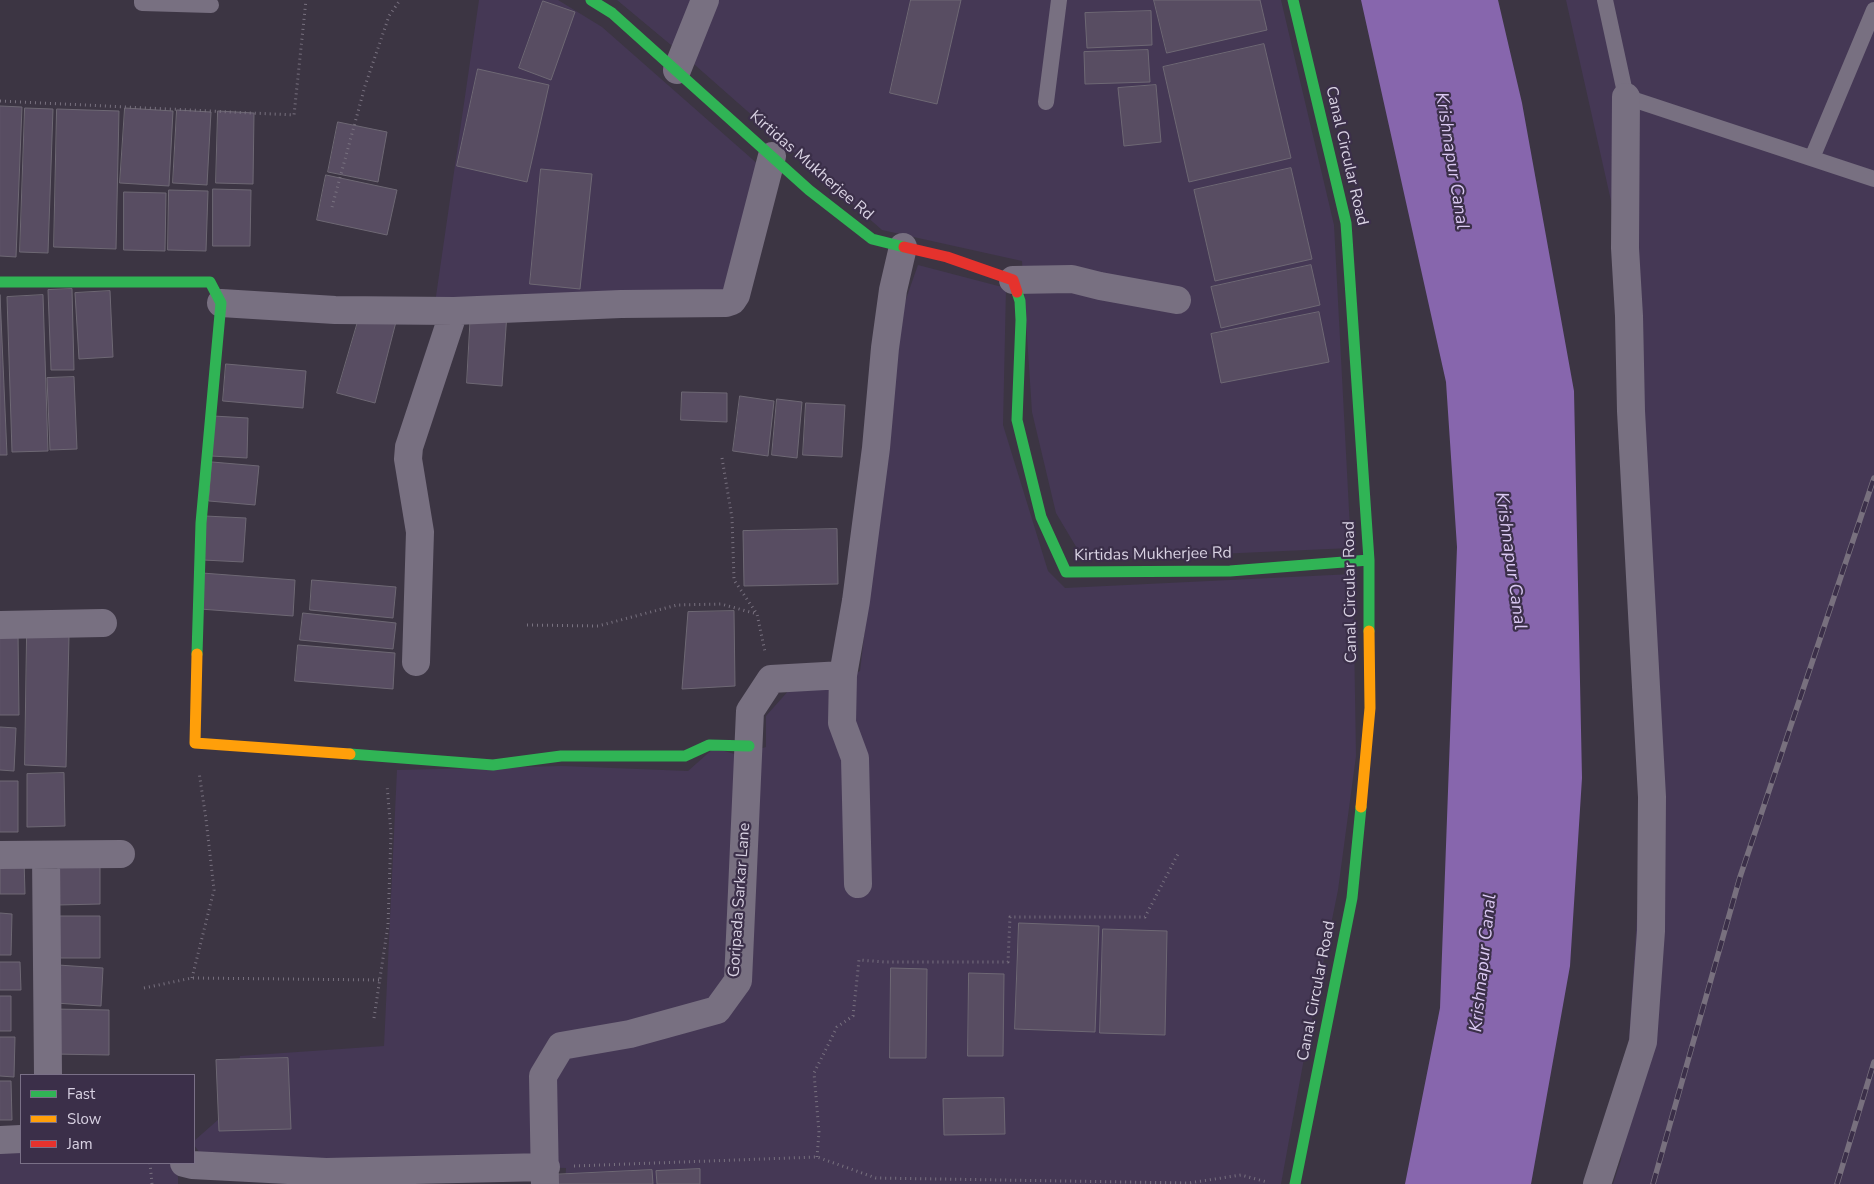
<!DOCTYPE html>
<html>
<head>
<meta charset="utf-8">
<style>
	body { margin:0 }
	#map { position:relative; width:1874px; height:1184px; overflow:hidden; background:#3c3543; font-family:"Nunito Sans",sans-serif }
	canvas { display:block }
	.legend { position:absolute; left:20px; top:1074px; width:175px; height:90px; box-sizing:border-box; background:#3b2f49; border:1px solid #7a7087; margin:0; padding:6px 9px; list-style:none; font-size:15px; color:#d9d2e3 }
	.legend li { display:flex; align-items:center; gap:10px; height:25px }
	.legend b { width:25px; border:1px solid #7a7087 }
</style>
</head>
<body>
<div id="map">
<canvas width="1874" height="1184"></canvas>
<ul class="legend">
<li><b style="height:6px;background:#30b455"></b>Fast</li>
<li><b style="height:6px;background:#ff9f0a"></b>Slow</li>
<li><b style="height:6px;background:#e5322d"></b>Jam</li>
</ul>
</div>
<script>
const ctx = document.querySelector('canvas').getContext('2d');
ctx.lineJoin = 'round';
function paint(path, color) { ctx.fillStyle = color; ctx.fill(path, 'evenodd'); }
function stroke(path, color, width, dash) { ctx.strokeStyle = color; ctx.lineWidth = width; ctx.lineCap = dash ? 'butt' : 'round'; ctx.setLineDash(dash || []); ctx.stroke(path); }
function label(font, color, halo, rows, align = 'center') {
  ctx.font = font + ' "Nunito Sans",sans-serif'; ctx.lineWidth = 4.5; ctx.setLineDash([]); ctx.textBaseline = 'middle'; ctx.strokeStyle = halo; ctx.fillStyle = color; for (const [text, x, y, turn = 0] of rows) {
    ctx.save(); ctx.translate(x, y); ctx.rotate((+turn || 0) * Math.PI / 180); ctx.textAlign = isNaN(turn) ? turn : align; if (halo) ctx.strokeText(text, 0, 0); ctx.fillText(text, 0, 0); ctx.restore();
  }
}
const built = new Path2D(`
	M479 0H558L602 27 760 166 727 292 435 303Z
	M617 0H1281L1334 225 1351 548 1084 560 1056 513 1032 412 1022 261 882 230 695 65Z
	M1566 0H1874V1184H1613L1621 1160 1646 779 1620 241Z
	M918 265 1006 288 1003 425 1048 571 1065 588 1353 574 1356 756 1338 890 1305 1053 1281 1184H565L566 1168 203 1157 194 1145V1141L228 1111 240 1056 384 1046 397 770 562 766 688 771 714 748 738 755 766 747V716L790 689 834 686 860 671 901 313Z
	M0 1146H21V1163H171L178 1177V1184H0Z`);
const water = new Path2D(`
	M1361 0H1498L1522 103 1574 391 1582 778 1570 966 1531 1184H1405L1440 1008 1457 547 1446 382Z`);
const building = new Path2D(`
	M911 0H961L937 104 890 93Z
	M1154 0H1260L1267 30 1167 53Z
	M543 1 575 12 551 80 519 68Z
	M1151 11 1152 45 1087 48 1085 13Z
	M1264 44 1291 158 1189 182 1163 67Z
	M1148 50 1150 82 1085 84 1084 52Z
	M478 69 549 85 527 182 457 166Z
	M1156 85 1161 142 1124 146 1118 88Z
	M0 106 22 107 16 257 0 256Z
	M25 108 53 109 48 253 20 252Z
	M125 108 173 111 169 186 120 183Z
	M57 109 119 111 116 249 54 247Z
	M177 110 211 112 207 185 173 183Z
	M218 111 254 113 253 184 216 183Z
	M338 122 387 132 378 182 328 172Z
	M1291 168 1312 259 1215 281 1194 190Z
	M541 169 592 174 580 289 530 284Z
	M326 175 397 190 387 235 317 220Z
	M213 189 251 190 250 246H213Z
	M169 190 208 191 206 251 168 250Z
	M124 192 166 193 165 251 124 250Z
	M1311 265 1320 305 1221 328 1211 287Z
	M72 289 74 370H51L48 290Z
	M110 291 113 357 79 359 75 293Z
	M0 295 7 455H0Z
	M43 295 48 451 12 452 7 297Z
	M471 310 507 313 502 386 467 383Z
	M1319 312 1329 362 1221 383 1211 334Z
	M359 318H397L375 403 337 393Z
	M226 364 306 371 303 408 223 401Z
	M74 377 77 449 50 450 47 378Z
	M682 392 727 393V422L681 420Z
	M740 396 774 401 768 456 733 451Z
	M777 399 802 402 797 458 772 455Z
	M806 403 845 405 842 457 803 455Z
	M213 416 248 418 247 458 211 456Z
	M212 462 259 466 255 505 209 501Z
	M205 516 246 518 243 562 203 560Z
	M837 529 838 584 744 586 743 531Z
	M202 573 295 580 293 616 200 609Z
	M312 580 396 587 393 618 310 610Z
	M734 611 735 686 682 689 688 612Z
	M303 613 396 623 393 649 300 640Z
	M0 633H18L19 715H0Z
	M27 635 69 636 66 767 25 765Z
	M298 645 395 653 393 689 295 681Z
	M0 727 16 728 14 771 0 770Z
	M64 773 65 826 27 827V774Z
	M0 781H18V832H0Z
	M100 857V904L58 905V858Z
	M24 859 25 894H0V860Z
	M0 913 12 914 11 955H0Z
	M56 916H100V958H56Z
	M1019 923 1099 926 1095 1032 1015 1029Z
	M1103 929 1167 931 1165 1035 1100 1033Z
	M0 962H20L21 990H0Z
	M58 965 103 968 101 1006 55 1003Z
	M891 968 927 969 926 1058H890Z
	M969 973 1004 974 1003 1056H968Z
	M0 996H11V1031H0Z
	M53 1009 109 1010V1055L53 1054Z
	M0 1037H15L14 1077 0 1076Z
	M288 1058 291 1129 219 1131 216 1060Z
	M0 1081H11L12 1120H0Z
	M1004 1098 1005 1134 944 1135 943 1099Z
	M700 1169V1184H657L656 1171Z
	M652 1170 653 1184H549L548 1175Z`);
const path = new Path2D(`
	M0 101 294 115 306 0
	M332 207 365 86 389 16 400 0
	M722 458 732 518 734 580 757 614 765 652
	M527 625 598 626 677 605 721 604 757 614
	M192 978 214 890 206 819 199 772
	M144 988 192 978 380 980
	M374 1018 388 925 391 833 387 785
	M817 1157 819 1132 814 1073 837 1027 853 1016 859 960 885 962H1008L1010 917H1145L1179 852
	M150 1163 152 1184
	M574 1166 817 1157 876 1178 1189 1183 1241 1175 1267 1182`);
const lane = new Path2D(`
	M142 0V3L211 5
	M1605 0 1626 97 1874 179
	M1046 102 1059 0
	M1812 158 1874 10`);
const street = new Path2D(`
	M677 70 705 0
	M1013 280 1072 279 1100 286 1177 300
	M221 303 335 310 454 311 621 304 726 303 732 301 736 295 772 156
	M0 625 103 623
	M416 662 420 532 408 459 409 447 454 311
	M0 855 121 854
	M46 855 48 1075
	M858 884 855 758 842 723 843 675 856 601 876 448 885 348 893 290 903 247
	M0 1140 21 1139
	M184 1163 192 1165 326 1172 546 1167
	M545 1184 543 1076 561 1046 630 1034 717 1010 738 981 750 711 771 679 843 675
	M1597 1184 1643 1042 1651 931 1652 797 1631 411 1629 316 1625 248 1626 97`);
const fast = new Path2D(`
	M591 0 612 13 809 190 872 239 904 247
	M1293 0 1346 223 1369 560V631
	M0 282H210L221 303 201 523 197 654
	M1017 292 1020 301 1021 320 1017 420 1041 517 1066 572 1230 571 1369 560
	M350 754 493 765 561 756H685L709 745 749 746
	M1295 1184 1352 898 1361 807`);
const slow = new Path2D(`
	M197 654 195 743 350 754
	M1361 807 1370 708 1369 631`);
const jam = new Path2D(`
	M904 247 947 257 1013 280 1017 292`);
const rail = new Path2D(`
	M1653 1184 1740 877 1874 478
	M1837 1184 1874 1062`);
const streetNames = [
	["Canal Circular Road",1346,156,77],
	["Kirtidas Mukherjee Rd",811,166,41],
	["Kirtidas Mukherjee Rd",1153,555,-1],
	["Canal Circular Road",1351,592,-91],
	["Goripada Sarkar Lane",740,900,-86],
	["Canal Circular Road",1317,991,-79]
];
const waterNames = [
	["Krishnapur Canal",1451,161,81],
	["Krishnapur Canal",1510,561,82],
	["Krishnapur Canal",1484,963,-84]
];
paint(built, '#453855');
paint(water, '#8766ad');
paint(building, '#584d62');
stroke(building, '#6e6874', 1);
stroke(path, '#78717f', 3, [1, 4]);
stroke(lane, '#787081', 16);
stroke(street, '#787081', 28);
stroke(fast, '#30b455', 11);
stroke(slow, '#ff9f0a', 11);
stroke(jam, '#e5322d', 11);
stroke(rail, '#78707e', 5.5);
stroke(rail, '#3b2f49', 4, [11]);
label('16px', '#d9d2e3', '#3b2f49', streetNames);
label('italic 18px', '#dac8f2', '#3b2f49', waterNames);
</script>
</body>
</html>
